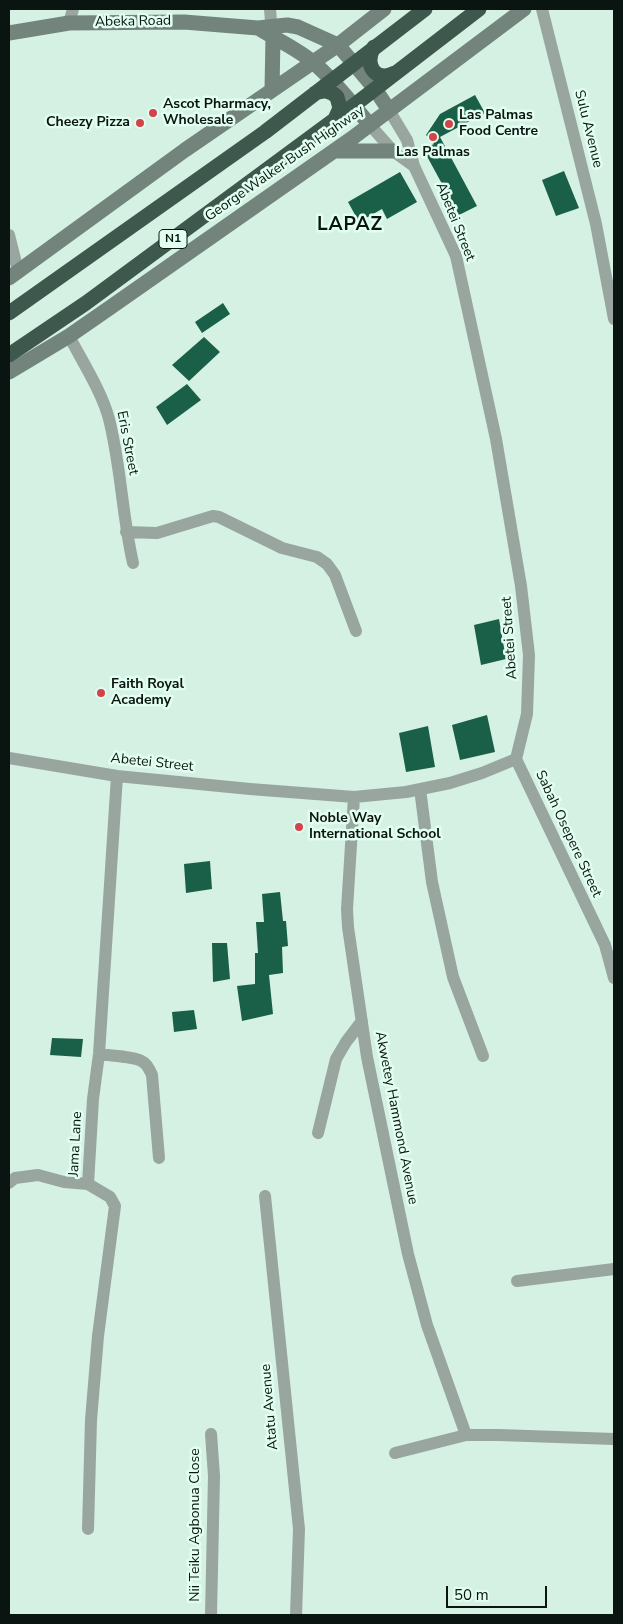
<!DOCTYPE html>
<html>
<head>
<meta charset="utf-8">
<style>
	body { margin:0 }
	#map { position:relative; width:623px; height:1624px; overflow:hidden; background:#d4f1e3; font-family:"Nunito Sans",sans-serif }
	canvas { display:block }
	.frame { position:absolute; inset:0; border:10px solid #0a1410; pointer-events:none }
	.scale { position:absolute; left:446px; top:1586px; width:101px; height:22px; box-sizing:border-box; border:2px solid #0a1410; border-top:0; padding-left:6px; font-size:15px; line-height:18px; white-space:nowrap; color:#0a1410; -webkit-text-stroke:4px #e1fef1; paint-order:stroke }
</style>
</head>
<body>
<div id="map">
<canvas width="623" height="1624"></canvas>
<div class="frame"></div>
<div class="scale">50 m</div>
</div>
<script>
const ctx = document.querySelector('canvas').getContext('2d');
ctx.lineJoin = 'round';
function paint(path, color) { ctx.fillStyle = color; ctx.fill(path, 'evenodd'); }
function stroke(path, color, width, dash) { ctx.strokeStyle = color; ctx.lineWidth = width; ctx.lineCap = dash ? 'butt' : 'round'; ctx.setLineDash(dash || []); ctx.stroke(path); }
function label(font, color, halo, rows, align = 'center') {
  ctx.font = font + ' "Nunito Sans",sans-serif'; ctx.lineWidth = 5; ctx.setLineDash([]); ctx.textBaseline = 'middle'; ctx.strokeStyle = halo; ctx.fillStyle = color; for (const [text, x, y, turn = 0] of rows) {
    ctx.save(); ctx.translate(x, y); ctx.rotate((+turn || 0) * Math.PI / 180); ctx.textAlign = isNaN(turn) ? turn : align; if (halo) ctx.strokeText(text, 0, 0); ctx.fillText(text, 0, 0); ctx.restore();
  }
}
const building = new Path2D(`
	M475 95 485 113 440 137 477 206 459 215 423 149 434 144 426 135 440 114Z
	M564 171 579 208 556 216 542 180Z
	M400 172 417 202 387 219 382 209 359 222 348 202Z
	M223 303 230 314 202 333 195 322Z
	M204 337 220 352 189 381 172 365Z
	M187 384 201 400 167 425 156 407Z
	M499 619 506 659 481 665 474 625Z
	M487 715 495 752 460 760 452 725Z
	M428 726 435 767 406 772 399 733Z
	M210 861 212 889 186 893 184 864Z
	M280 892 283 921H286L288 946 282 947 283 973 269 975 273 1014 242 1021 237 986 255 984V953H258L256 922H264L262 894Z
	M212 943H227L230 979 213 982Z
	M194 1010 197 1029 174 1032 172 1012Z
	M52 1038 83 1039 81 1057 50 1055Z`);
const street = new Path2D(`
	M270 9 272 35
	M542 9 596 224 614 319
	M69 23 73 9
	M389 110 407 140 414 166 456 256 496 439 521 586 529 655 527 714 516 759
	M370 125 393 151 414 166
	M9 235 18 271
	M69 336C82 361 102 392 109 419 121 466 122 515 133 563
	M126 532 157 533 213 516 219 517 282 548 317 557 327 564 335 575 356 631
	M9 758 117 776 250 789 354 797 406 792 450 783 482 773 516 759
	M516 759 605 945 614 978
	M420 789 432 882 453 977 483 1056
	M354 797 347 909 348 927 367 1057 408 1254 427 1325 466 1435
	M99 1054C110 1056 135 1056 143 1062 148 1065 150 1071 152 1075L159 1158
	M318 1133 336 1059 346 1042 362 1021
	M9 1183 15 1178 38 1175 64 1182 88 1184 110 1197 115 1206 98 1336 91 1420 88 1529
	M88 1184 93 1099 99 1054 117 776
	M265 1196 299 1529 296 1615
	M517 1281 614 1269
	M395 1453 466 1435H499L614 1439
	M211 1615 214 1476 211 1434`);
const secondary = new Path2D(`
	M258 28C277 40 298 49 314 63 335 81 352 104 370 125
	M9 33 69 23 184 22 258 28 287 25 298 27 338 45 375 89 389 110
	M272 90 273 37
	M334 151H393
	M9 278 185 150 338 45 384 9
	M9 372 69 336 108 309 351 139 524 9`);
const highway = new Path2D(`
	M374 47C363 65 376 83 395 73
	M315 93C324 90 330 90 337 97L340 108 335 119
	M9 313 265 132 425 9
	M9 355 86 303 353 106 479 9`);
const markers = [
	[153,113,5,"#d34349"],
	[140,123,5,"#d34349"],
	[449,124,5,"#d34349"],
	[433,137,5,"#d34349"],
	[101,693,5,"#d34349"],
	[299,827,5,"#d34349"]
];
const shields = [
	[173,239,28]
];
const shieldNames = [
	["N1",173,239]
];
const streetNames = [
	["Abeka Road",133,22,-1],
	["Sulu Avenue",588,129,76],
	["George Walker Bush Highway",285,164,-35],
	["Abetei Street",455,222,68],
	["Eris Street",127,443,79],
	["Abetei Street",510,638,-94],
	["Abetei Street",152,763,6],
	["Sabah Osepere Street",568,834,65],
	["Akwetey Hammond Avenue",396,1118,79],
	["Jama Lane",76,1144,-87],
	["Atatu Avenue",270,1407,-95],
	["Nii Teiku Agbonua Close",196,1525,-90]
];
const poiNames = [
	["Ascot Pharmacy,",163,105],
	["Wholesale",163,121],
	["Las Palmas",459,116],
	["Food Centre",459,132],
	["Cheezy Pizza",130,123,"right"],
	["Las Palmas",433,153,"center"],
	["Faith Royal",111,685],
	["Academy",111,701],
	["Noble Way",309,819],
	["International School",309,835]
];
const districtNames = [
	["LAPAZ",350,225]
];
paint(building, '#1a5f47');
stroke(street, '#99a59f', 12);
stroke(secondary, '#72847c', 15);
stroke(highway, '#3f584d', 15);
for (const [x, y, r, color] of markers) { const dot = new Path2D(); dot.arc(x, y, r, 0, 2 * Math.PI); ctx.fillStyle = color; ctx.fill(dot); stroke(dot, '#e1fef1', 2); }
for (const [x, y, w] of shields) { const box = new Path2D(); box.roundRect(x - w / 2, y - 9.5, w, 19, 4); ctx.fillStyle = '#e1fef1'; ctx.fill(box); stroke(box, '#0a1410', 1); }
label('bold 12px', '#0a1410', null, shieldNames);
label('14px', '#0a1410', '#e1fef1', streetNames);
label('bold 14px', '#0a1410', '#e1fef1', poiNames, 'left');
ctx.letterSpacing = '1px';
label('bold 19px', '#0a1410', '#e1fef1', districtNames);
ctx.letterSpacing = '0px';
</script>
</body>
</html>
